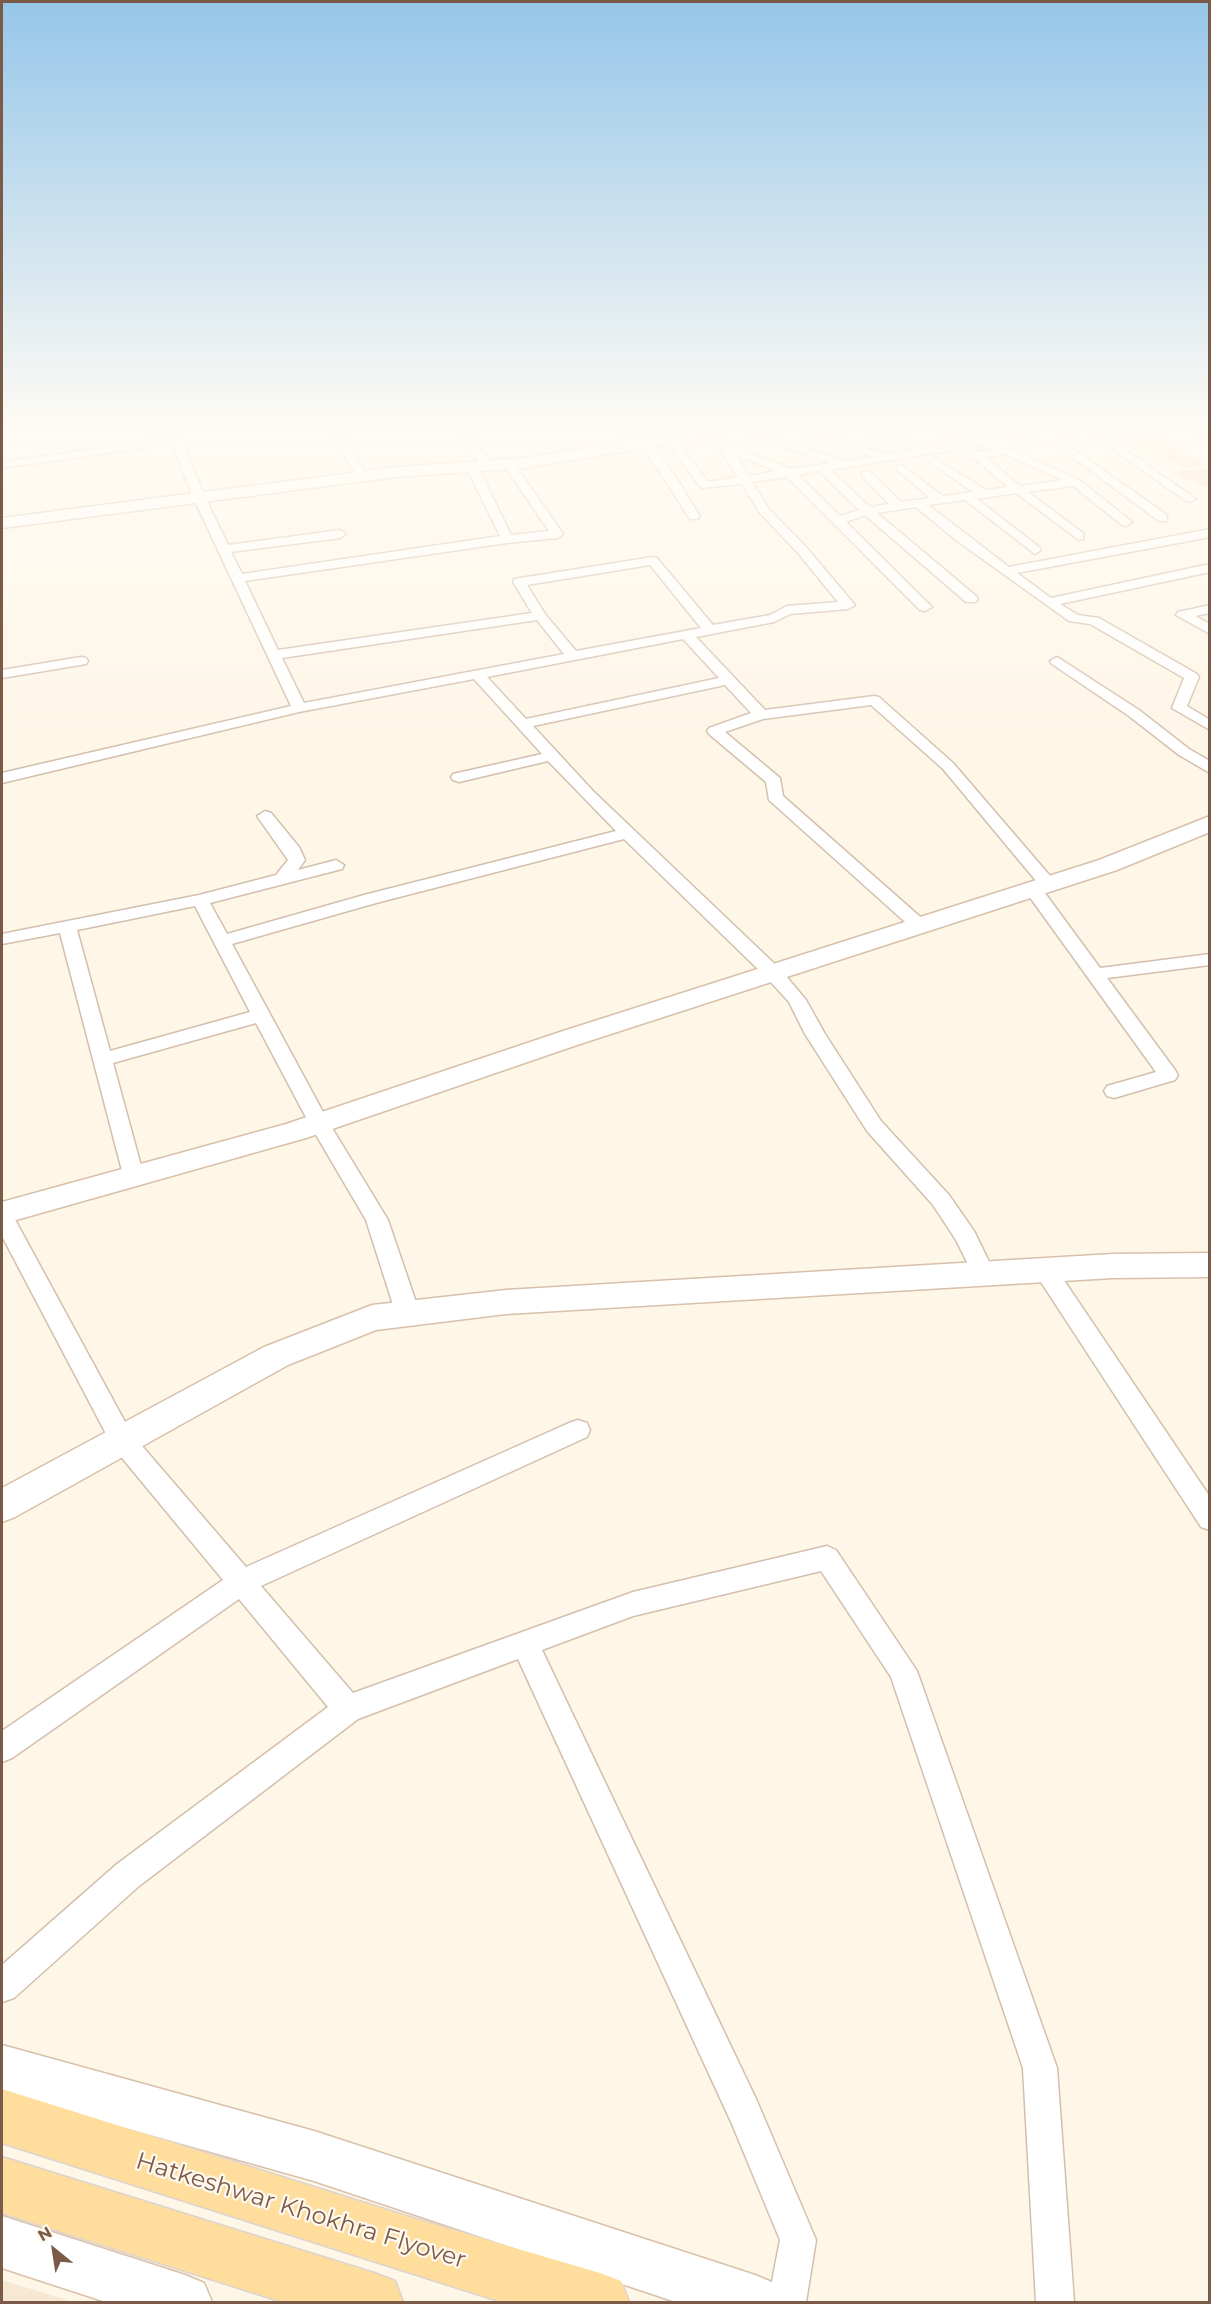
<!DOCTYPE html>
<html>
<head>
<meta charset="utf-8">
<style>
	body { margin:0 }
	#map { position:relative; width:1211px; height:2304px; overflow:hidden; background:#fef6e7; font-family:Montserrat,sans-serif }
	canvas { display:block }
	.frame { position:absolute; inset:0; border:3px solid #7b5b48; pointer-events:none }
	.north { position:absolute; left:24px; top:2220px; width:60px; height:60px; -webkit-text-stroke:4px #fff9ef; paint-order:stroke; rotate:330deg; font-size:16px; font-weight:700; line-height:24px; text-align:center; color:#7b5b48 }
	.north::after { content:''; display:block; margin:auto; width:21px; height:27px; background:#7b5b48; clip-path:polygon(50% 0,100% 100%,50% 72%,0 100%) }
</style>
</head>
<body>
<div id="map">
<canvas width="1211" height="2304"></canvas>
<div class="frame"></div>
<div class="north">N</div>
</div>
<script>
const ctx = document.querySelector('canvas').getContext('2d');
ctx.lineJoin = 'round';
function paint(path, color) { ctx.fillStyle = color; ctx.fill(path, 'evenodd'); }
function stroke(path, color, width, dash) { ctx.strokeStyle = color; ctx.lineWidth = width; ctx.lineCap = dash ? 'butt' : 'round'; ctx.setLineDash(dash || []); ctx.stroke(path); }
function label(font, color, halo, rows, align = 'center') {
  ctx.font = font + ' Montserrat,sans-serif'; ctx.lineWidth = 4.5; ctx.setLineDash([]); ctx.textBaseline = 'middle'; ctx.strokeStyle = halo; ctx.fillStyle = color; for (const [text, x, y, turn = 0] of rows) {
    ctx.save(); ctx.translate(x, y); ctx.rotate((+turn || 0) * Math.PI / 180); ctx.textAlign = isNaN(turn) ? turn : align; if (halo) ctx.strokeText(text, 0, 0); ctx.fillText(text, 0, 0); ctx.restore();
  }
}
const residential = new Path2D(`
	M2 2280 73 2302H2Z`);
const building = new Path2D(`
	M1111 431H1133L1145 438 1125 440Z
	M1138 431H1161L1166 434 1147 437Z
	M1161 437 1177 446 1133 451 1123 444 1140 441 1147 443 1143 440Z
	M1178 448 1205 465 1182 468 1156 450Z
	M1210 468V478L1205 479 1210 482V487H1203L1192 480 1186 481 1173 472Z`);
const street = new Path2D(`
	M168 431H178L205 497 228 545 340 530 346 534 340 538 231 552 242 574 500 536 466 467 472 464 478 467 511 535 549 531 503 464 509 461 513 462 563 534 557 538 507 543 245 581 278 650 532 613 513 582 514 579 653 557 657 558 713 625 770 615 787 606 838 602 798 553 760 513 742 484 701 488 666 440 671 437 675 438 708 482 738 477 717 445 722 442 791 469 831 463 747 435V431H755L846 461 872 457 800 431H815L885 454 916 450 862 431H878L929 448 986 439 990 440V444L830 470 870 507 889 504 862 476V472H870L901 502 930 498 897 470V466L901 465 943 496 973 492 932 464 930 462 936 459 986 490 1008 487 975 459 967 458 966 456 967 454 994 449 990 445 995 442 1079 480 1132 522 1126 526 1122 525 1073 486 1028 492 1083 533V539L1079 540 1016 493 977 499 1039 547 1041 550 1035 554 965 500 928 505 1009 567 1210 529V537L1017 573 1051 598 1210 564V572L1060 604 1078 615 1099 618 1197 674 1199 677 1187 706 1210 720V730L1172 708 1184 678 1090 624 1069 621 956 540 916 507 877 513 976 596 978 599 976 602H966L865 515 846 522 932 607 925 611 920 610 787 477 752 482 769 509 806 547 855 605 848 609 790 614 774 622 696 637 765 710 874 696 879 697 953 763 1057 884 1054 888H1042L943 769 871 705 763 719 725 732 780 778 783 796 926 922 929 926 926 930H914L769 800 766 782 709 734 707 731 709 728 751 713 725 685 533 726 593 791 781 970 806 1000 825 1034 881 1121 949 1195 974 1231 995 1274 992 1280 984 1282 976 1280 956 1240 933 1205 867 1131 805 1034 789 1002 767 978 624 839 376 903 232 944 329 1123 388 1220 420 1314 416 1320 408 1323 400 1320 396 1314 366 1220 309 1123 256 1023 113 1063 144 1177 141 1182 133 1184 125 1182 60 933 2 944V934L199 895 276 875 288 860 257 816 265 811 271 813 299 847 305 860 298 870 336 860 344 865 342 869 210 903 227 934 364 895 616 831 548 761 459 782 453 780 451 777 453 774 542 754 474 679 299 712 2 783V773L291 706 193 497 173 444 2 468V462L170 438ZM1005 454 1062 480 1020 486 986 457ZM736 455 776 471 749 476ZM819 471 859 510 840 516 798 475ZM650 565 701 628 576 651 545 614 527 585ZM537 620 564 654 304 703 282 658ZM683 639 719 678 526 719 487 677ZM195 906 250 1012 110 1051 77 930Z
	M329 431H339L368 476 366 478H358Z
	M459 431H469L492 466 490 468H482Z
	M615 431C656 431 680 486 700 516L698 519H690L651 459Z
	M1003 431H1016L1021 435 1016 438Z
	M1087 431H1099L1196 499 1190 502 1186 501Z
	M1194 431 1210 432V440Z
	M1049 432 1167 515V521H1159L1045 437V433Z
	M1210 605V613L1195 616 1210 624V634L1176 615 1178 612Z
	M81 657 86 658 88 661 86 664 2 678V670Z
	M1057 657 1139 710 1189 749 1210 761V773L1179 755 1129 716 1052 664 1050 661Z
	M1033 884 1039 885 1100 968 1210 954V965L1107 978 1175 1070 1178 1075 1175 1080 1114 1098 1107 1096 1104 1091 1107 1086 1156 1072 1024 889 1027 885Z
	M2 1208 10 1210 13 1216 131 1433 246 1567 569 1423 578 1420 587 1423 590 1430 587 1437 261 1586 353 1693 633 1592 827 1546 836 1550 917 1671 1057 2068 1074 2302H1036L1023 2068 891 1677 821 1571 633 1616 542 1650 757 2101 816 2240 806 2302H768L780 2240 732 2124 518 1659 358 1719 139 1886 14 1998 2 2002V1965L117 1864 328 1707 239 1599 12 1758 2 1762V1731L223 1580 113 1447 2 1236Z
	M1045 1262 1053 1264 1210 1497V1530L1201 1527 1037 1276 1034 1270 1037 1264Z`);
const secondary = new Path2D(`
	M692 431H727L719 436 524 468 397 477 2 528V518L397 467 524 458Z
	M942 431H965L996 440 1045 431H1076L1068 436 995 450 945 434Z
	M1210 816V832L1117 870 580 1044 306 1138 2 1224V1202L286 1124 560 1032 1099 860Z
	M1210 1253V1277L1113 1278 506 1314 376 1330 288 1365 15 1517 2 1522V1488L264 1347 372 1305 506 1290 1113 1254Z
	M2 2045 314 2131 755 2275 774 2283 782 2302H676L314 2181 2 2093Z
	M2 2216 185 2275 204 2283 212 2302H106L2 2268Z`);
const primary = new Path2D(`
	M2 2089 416 2219 600 2273 621 2281 629 2302H502L2 2143Z
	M2 2157 374 2273 395 2281 403 2302H283L2 2213Z`);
const nearStreetnames = [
	["Hatkeshwar Khokhra Flyover",301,2211,17]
];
paint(residential, '#f7e8d4');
paint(building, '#f6d4bc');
stroke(street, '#d4bfae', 3);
stroke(secondary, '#d8c0aa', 3);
stroke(primary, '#ddd4cf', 3);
paint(street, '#fff');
paint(secondary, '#fff');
paint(primary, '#ffdd9d');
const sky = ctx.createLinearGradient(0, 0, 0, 753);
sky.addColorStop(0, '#95c6e9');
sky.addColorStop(0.57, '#fffbf4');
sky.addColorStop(1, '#fffbf400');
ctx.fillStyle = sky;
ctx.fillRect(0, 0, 1211, 753);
label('24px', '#7b5b48', '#fff9ef', nearStreetnames);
</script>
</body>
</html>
